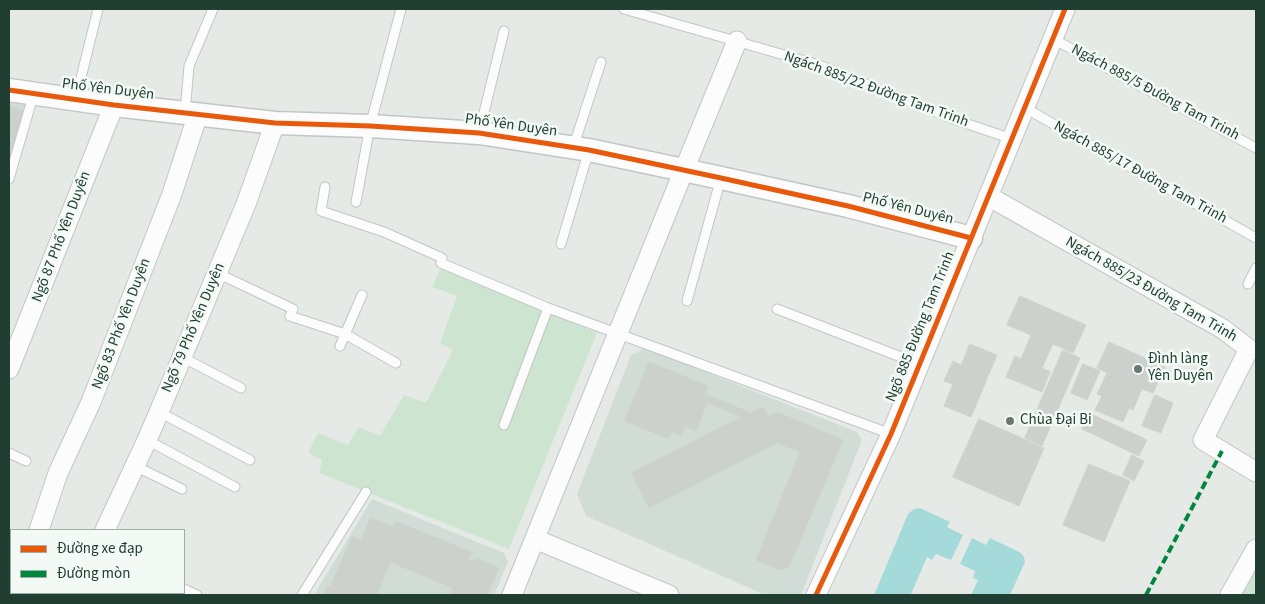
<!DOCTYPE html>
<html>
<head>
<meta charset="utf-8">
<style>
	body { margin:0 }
	#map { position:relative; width:1265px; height:604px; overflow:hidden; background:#e5eae7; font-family:"Source Sans 3",sans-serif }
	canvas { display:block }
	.frame { position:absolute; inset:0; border:10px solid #213e32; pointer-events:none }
	.legend { position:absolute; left:10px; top:529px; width:175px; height:65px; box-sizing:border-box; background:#f3f9f5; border:1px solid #9faea7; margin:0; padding:6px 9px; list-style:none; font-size:15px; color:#213e32 }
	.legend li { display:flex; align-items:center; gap:10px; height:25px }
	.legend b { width:25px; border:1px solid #9faea7 }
</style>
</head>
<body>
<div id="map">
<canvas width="1265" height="604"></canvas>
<div class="frame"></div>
<ul class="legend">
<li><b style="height:6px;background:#e8590c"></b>Đường xe đạp</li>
<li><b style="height:6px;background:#00873e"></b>Đường mòn</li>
</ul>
</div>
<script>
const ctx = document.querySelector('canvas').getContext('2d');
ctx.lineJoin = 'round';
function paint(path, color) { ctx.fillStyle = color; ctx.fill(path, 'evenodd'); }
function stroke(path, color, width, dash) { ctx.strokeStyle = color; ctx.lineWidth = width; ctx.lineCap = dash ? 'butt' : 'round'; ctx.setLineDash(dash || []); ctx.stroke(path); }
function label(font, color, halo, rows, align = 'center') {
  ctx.font = font + ' "Source Sans 3",sans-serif'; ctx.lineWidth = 5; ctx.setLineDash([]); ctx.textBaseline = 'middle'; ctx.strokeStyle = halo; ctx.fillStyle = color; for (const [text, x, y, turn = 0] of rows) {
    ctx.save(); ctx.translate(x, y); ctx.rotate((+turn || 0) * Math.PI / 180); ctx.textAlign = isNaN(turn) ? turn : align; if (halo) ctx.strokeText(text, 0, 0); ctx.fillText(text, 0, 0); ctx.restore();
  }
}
const built = new Path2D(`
	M9 98 28 100 9 167Z
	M645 348 857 432 862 440 801 595H765L586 516 577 494 631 355Z
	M372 499 504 553 508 562 494 595H314Z`);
const green = new Path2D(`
	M441 268 597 333 509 549 319 473 322 460 308 453 318 433 348 445 359 427 380 436 404 395 426 403 453 350 440 343 457 296 432 287Z
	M1256 568V595H1240Z`);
const water = new Path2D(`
	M920 508 950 522 947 527 963 535 951 560 936 554 932 560 927 557 911 594 912 595H874L908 514 914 509Z
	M972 538 986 545 990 538 1021 553 1024 557 1025 562 1010 595H971L978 580 973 578 975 571 960 564Z`);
const building = new Path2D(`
	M9 106 24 111 9 158Z
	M1020 296 1086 325 1073 353 1053 344 1042 368 1050 372 1042 392 1006 377 1015 356 1021 359 1031 335 1007 325Z
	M1109 342 1165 367 1153 393 1142 389 1133 410 1129 408 1123 422 1095 410 1102 396 1097 394 1107 373 1097 368Z
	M970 344 997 355 971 417 944 406 953 384 944 381 953 361 961 365Z
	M1063 350 1080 358 1042 446 1025 438Z
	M649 362 708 386 705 394 751 413 763 407 768 416 777 412 843 440 790 565 787 568 781 570 756 560 800 452 777 443 649 508 631 473 741 417 707 403 696 431 685 426 681 436 672 432 669 439 625 421Z
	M1083 364 1100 371 1087 400 1071 393Z
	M1155 395 1173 403 1161 433 1142 426Z
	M1089 413 1147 440 1139 456 1082 429Z
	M979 419 1044 448 1019 506 953 477Z
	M1132 455 1144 461 1134 481 1123 475Z
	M1089 464 1130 481 1104 542 1063 525Z
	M371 518 393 527 395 521 471 552 468 559 474 562 476 558 499 568 487 595H449L453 588 390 562 377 595H323L327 586 330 587 352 537 361 540Z`);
const service = new Path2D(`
	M624 9 819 65 953 119 1012 139
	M1053 39 1256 148
	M76 98 98 9
	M1025 108 1256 238
	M185 113 189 66 213 9
	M479 133 504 31
	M573 148 601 62
	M9 179 34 93
	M325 187 321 211 384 232 442 258 441 263 548 308 891 434
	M356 202 370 126 401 9
	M561 244 589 150
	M217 273 293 309 290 316 345 334 396 363
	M1248 284 1256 268
	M687 301 721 178
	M777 309 919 364
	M340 346 362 295
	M182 357 241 388
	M159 412 250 460
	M504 425 548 308
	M147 440 235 487
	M9 453 26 461
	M135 466 182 489
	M184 589 197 595
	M116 593 121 595
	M302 595 366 492`);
const minor = new Path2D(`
	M988 196 1223 329 1249 349 1203 440 1256 472
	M9 369 114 105
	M39 530 58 473 91 402 172 194 198 114
	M105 530 147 440 159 412 246 204 275 123
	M535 539 669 595
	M9 595 11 591
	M75 595 76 593
	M512 595 684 170 737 41
	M816 595 891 434 1065 9
	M1230 595 1256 549`);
const tertiary = new Path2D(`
	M9 90 114 105 275 123 370 126 479 133 589 150 721 178 848 206 971 238`);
const quiet = new Path2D(`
	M1146 595 1222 451`);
const cycleway = new Path2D(`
	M9 90 114 105 275 123 370 126 479 133 589 150 721 178 848 206 971 238
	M816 595 891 434 1065 9`);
const markers = [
	[1138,369,5,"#667a71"],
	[1010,421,5,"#667a71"]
];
const streetNames = [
	["Phố Yên Duyên",108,90,7],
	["Ngách 885/22 Đường Tam Trinh",876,90,20],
	["Ngách 885/5 Đường Tam Trinh",1155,93,28],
	["Phố Yên Duyên",511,126,8],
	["Ngách 885/17 Đường Tam Trinh",1140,173,29],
	["Phố Yên Duyên",908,209,14],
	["Ngõ 87 Phố Yên Duyên",62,237,-69],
	["Ngách 885/23 Đường Tam Trinh",1151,290,30],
	["Ngõ 83 Phố Yên Duyên",122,324,-69],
	["Ngõ 885 Đường Tam Trinh",921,327,-68],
	["Ngõ 79 Phố Yên Duyên",194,328,-67]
];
const poiNames = [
	["Đình làng",1148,360],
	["Yên Duyên",1148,377],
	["Chùa Đại Bi",1020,421]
];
paint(built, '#d2dcd6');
paint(green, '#cde4d0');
paint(water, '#a4dada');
paint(building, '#ccd1ce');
stroke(building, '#cdd3d0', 1);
stroke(service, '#c2c7c4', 11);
stroke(minor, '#c2c7c4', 21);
stroke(tertiary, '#c2c7c4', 25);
stroke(service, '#fbfcfb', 9);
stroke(minor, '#fbfcfb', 19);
stroke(tertiary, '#fbfcfb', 22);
stroke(quiet, '#00873e', 4, [8, 4]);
stroke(cycleway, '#e8590c', 5);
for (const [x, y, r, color] of markers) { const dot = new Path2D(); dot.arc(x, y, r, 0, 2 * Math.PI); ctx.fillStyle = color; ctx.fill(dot); stroke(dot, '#f3f9f5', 2); }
label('15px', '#213e32', '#f3f9f5', streetNames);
label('15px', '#213e32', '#f3f9f5', poiNames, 'left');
</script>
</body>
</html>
